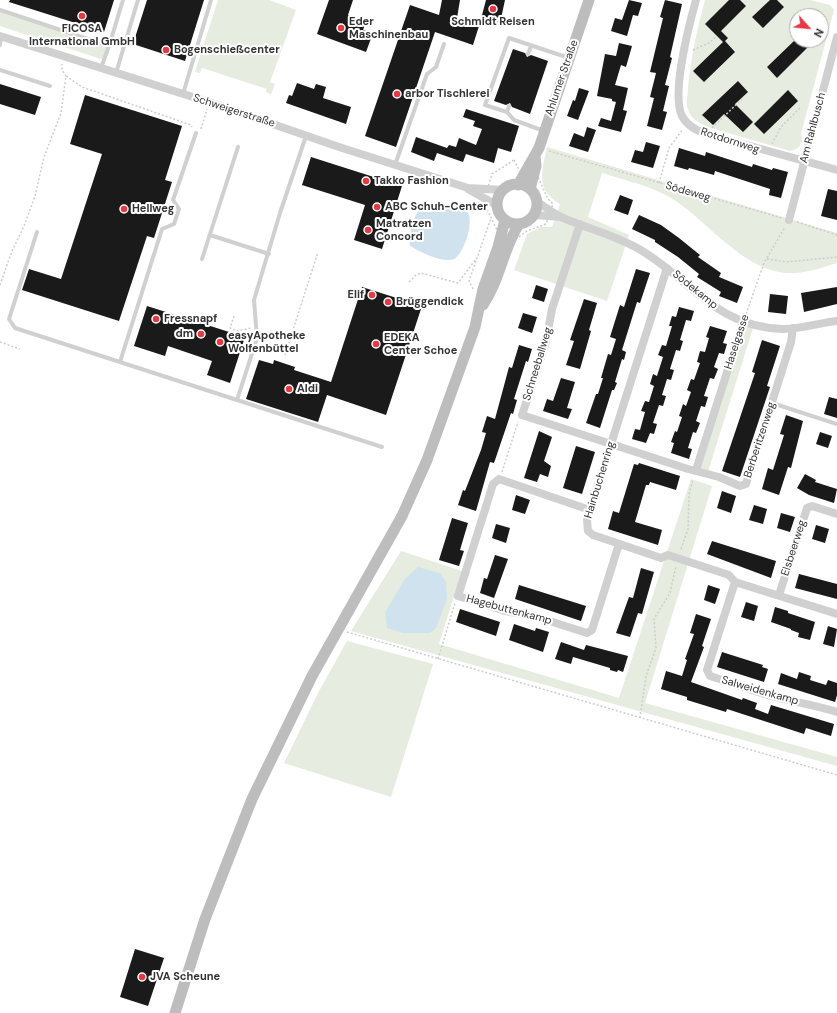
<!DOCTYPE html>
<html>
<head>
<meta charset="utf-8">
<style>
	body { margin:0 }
	#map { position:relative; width:837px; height:1013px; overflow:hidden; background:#fff; font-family:"DM Sans",sans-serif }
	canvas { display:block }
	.north { position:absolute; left:789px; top:8px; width:40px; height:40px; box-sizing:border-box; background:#fff; border:1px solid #adadad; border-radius:50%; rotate:117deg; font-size:11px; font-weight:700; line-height:16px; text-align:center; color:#333 }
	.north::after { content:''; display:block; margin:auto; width:14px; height:18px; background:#e63946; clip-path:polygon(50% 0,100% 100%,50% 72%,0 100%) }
</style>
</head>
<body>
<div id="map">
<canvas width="837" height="1013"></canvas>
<div class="north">N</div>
</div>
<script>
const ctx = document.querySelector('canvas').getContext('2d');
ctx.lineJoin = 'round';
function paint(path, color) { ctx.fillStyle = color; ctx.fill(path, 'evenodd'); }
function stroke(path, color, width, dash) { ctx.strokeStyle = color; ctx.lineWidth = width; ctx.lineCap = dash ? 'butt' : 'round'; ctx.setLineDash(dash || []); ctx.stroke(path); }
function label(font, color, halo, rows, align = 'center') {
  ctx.font = font + ' "DM Sans",sans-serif'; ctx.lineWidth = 4; ctx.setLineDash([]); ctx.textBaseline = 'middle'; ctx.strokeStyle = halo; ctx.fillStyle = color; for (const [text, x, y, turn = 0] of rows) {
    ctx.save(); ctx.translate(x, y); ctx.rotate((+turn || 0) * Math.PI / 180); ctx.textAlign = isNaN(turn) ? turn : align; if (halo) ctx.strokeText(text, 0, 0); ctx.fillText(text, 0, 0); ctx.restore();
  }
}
const green = new Path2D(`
	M218 0H269L296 10 270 82 275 84 271 94 266 92 267 89 202 68 200 73 195 72Z
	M705 0H810L830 5 834 10 801 134C804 144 799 149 790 151L708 127C700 123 690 119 688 109 685 101 688 96 688 88 691 58 697 29 705 0ZM797 16H821V40H797Z
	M0 10 109 46 104 60 0 26Z
	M547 147 837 233V263C824 267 809 272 795 273 745 276 709 220 668 196 647 185 624 180 602 173L588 217 629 235 607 301 514 270 527 234 541 227H552L560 204C535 189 542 172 547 147Z
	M745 325 753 328 707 475 697 472Z
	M691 479 712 486 645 703 837 757V766L351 631 401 551 462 571 439 644 619 698Z
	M347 641 433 664 391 797 284 763 318 693Z`);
const water = new Path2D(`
	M434 202C443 204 458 205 465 209 477 217 464 254 454 259 444 264 418 251 410 246 409 234 414 210 425 204 428 203 432 203 434 202Z
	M418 567 440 573 446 582 447 599 436 628 430 633H403L387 628 385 613 404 580Z`);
const building = new Path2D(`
	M10 0H114L104 32 9 2Z
	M147 0H204L185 61 133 44Z
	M329 0H353L348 15 366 22 363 30 373 33 366 52 317 34Z
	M442 0H460L457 18 479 26 473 45 435 32 396 147 365 136 410 5 439 15Z
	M486 0H505L500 23 481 19Z
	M629 0 642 3 638 16 633 15 627 36 611 31 615 18 622 20Z
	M665 0 682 4 670 57 672 58 665 85 669 86 663 111 667 112 662 130 647 126 654 98 650 97 656 73 650 72 663 18 660 17Z
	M729 0H740L746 6 721 31 728 38 725 41 735 52 704 82 693 71 723 42 705 24Z
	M770 0H777L784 7 763 28 752 17Z
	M795 40H815L777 78 767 67Z
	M619 43 632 46 626 67 621 65 615 85 628 88 623 110 627 111 621 132 598 126 601 118 611 121 616 102 612 101V99L597 96 605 54 616 56Z
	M513 49 525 53 527 57 531 55 548 61 530 114 512 107 510 103 506 105 494 101Z
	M738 81 748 92 735 104 753 122 743 132 724 114 713 125 702 115Z
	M297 83 314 89 316 84 326 87 323 98 351 107 346 124 286 103 289 95 292 96Z
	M0 84 41 97 35 115 0 104Z
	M579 88 589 91 578 120 567 116 573 100 575 101Z
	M788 90 798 101 764 134 754 124Z
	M85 95 182 126 165 180 172 182 154 238 147 236 119 321 22 290 29 269 61 279 102 154 70 144Z
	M466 109 519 126 511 152 498 148 494 163 466 154 463 162 437 153 434 161 411 152 416 137 447 148 449 145 456 147 459 138 476 145 482 129 473 126 475 121 463 117Z
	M587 127 596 130 588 152 569 146 574 133 584 137Z
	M646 142 660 146 653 168 631 162 635 150 643 152Z
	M679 148 705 156 706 152 752 167 753 164 772 170 773 168 788 172 781 198 769 195 770 189 715 171 714 175 689 168 688 170 674 166Z
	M311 157 402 186 382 249 354 240 365 205 302 185Z
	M828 189 837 191V220L821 216Z
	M620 195 633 200 628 215 614 210Z
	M639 215 661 225 679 238 700 255 698 257 721 273 719 277 743 287 737 303 719 296 721 292 697 277 699 274 678 257 655 242V240L632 229Z
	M636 269 650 273 640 303 637 302 622 350 626 352 624 360 622 359 615 382 617 383 614 390H612L600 428 586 423 596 394H598L603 378H601L608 354 611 355 616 339 610 337 620 305 624 307Z
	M536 285 548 289 544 302 532 298Z
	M362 287 422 306 386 415 327 395 318 422 246 399 259 360 273 364 274 360 295 367 294 370 331 382Z
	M837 287V304L804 312 801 293Z
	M770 294 788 296 786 314 768 312Z
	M584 299 597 303 589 330 591 331 580 369 566 365 574 341 570 340Z
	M147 306 245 337 230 383 207 375 212 361 168 346 165 356 134 346Z
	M679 307 694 311 691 321 686 320 680 340 683 341 680 351 676 350 670 369 674 370 671 380 667 379 662 395 666 396 663 406 659 405 653 423 657 424 654 434 650 433 646 443 632 439 635 429 640 430 645 412 641 411 645 401 649 402 654 386 650 384 653 374 657 376 663 357 658 355 662 345 666 346 672 326H669L672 316 676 317Z
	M523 313 537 317 532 333 518 328Z
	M710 326 727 331 723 343 727 344 724 354 719 353 714 367 718 369 714 379 710 378 704 396 708 397 705 407 701 406 696 421 700 423 696 433 693 432 688 448 692 449 689 459 671 453 674 443 671 442 675 431 677 432 682 417 679 416 683 404 686 406 691 392 687 390 691 379 694 380 700 363 697 362 700 351 705 352 709 338 706 337Z
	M762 340 780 346 767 386 770 387 740 477 722 471 755 373 752 372Z
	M519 345 532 349 528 362 526 361 514 399 517 400 513 414 511 413 494 463 490 462 476 511 458 505 463 490 465 491 481 450 486 433 482 432 487 416 495 419 509 367 512 368Z
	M561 378 575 382 567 408 572 409 568 419 543 411 547 399 553 401Z
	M829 397 837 399V418L824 414Z
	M786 415 803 421 791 468 788 467 779 495 762 489 768 468 773 470 784 435 780 434Z
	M539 431 552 437 544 461 551 466 548 477 540 474 537 482 524 478Z
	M820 432 832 436 828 448 816 444Z
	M576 446 595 452 582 494 563 488Z
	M639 463 680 476 676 490 650 482 649 485H646L635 522 662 530 658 545 608 529 613 511 619 513 634 464 638 465Z
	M805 474 816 480 815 482 837 489 834 503 809 495 797 488Z
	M722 491 736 496 731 513 717 508Z
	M516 495 530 500 525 514 512 510Z
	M754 505 767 509 763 524 749 520Z
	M781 513 795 517 790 532 777 528Z
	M452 518 468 523 460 550 464 551 459 566 439 560Z
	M496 524 510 528 506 543 492 538Z
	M816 525 829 529 825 543 812 539Z
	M712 541 776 561 771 578 707 554Z
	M495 555 508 559 494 598 480 593 484 578 487 579Z
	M641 568 654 572 642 614 638 613 630 637 616 633 629 597 633 598Z
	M799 574 837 584V599L795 588Z
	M519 585 586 606 581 621 515 599Z
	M708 585 720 589 715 604 704 600Z
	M746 602 758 606 754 621 741 617Z
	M775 607 788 611V613L815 622 810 640 798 637 799 633 791 630V629L771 622Z
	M460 609 500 622 496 636 456 622Z
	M696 614 711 619 702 646 704 647 691 682 742 700 743 698 757 703 755 709 768 714 771 705 834 724 831 736 806 728 804 734 727 709 726 712 687 700V697L661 689 666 671 682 676 687 660 685 659 694 634 690 633Z
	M514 624 535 631 536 628 549 632 543 652 509 640Z
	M828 626 837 629 834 647 823 644Z
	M561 642 584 650 586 645 628 656 623 672 618 670 617 672 610 670V668L573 657 571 664 555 659Z
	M722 652 763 665 762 667 768 669 764 682 717 667Z
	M799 672 811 676 810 680 826 685 828 680 837 683V695L835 702 778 684 781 673 797 679Z
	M135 949 164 958 148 1006 120 997Z`);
const path = new Path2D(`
	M693 50 709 43 717 36
	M66 76 82 87 191 125 192 127
	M712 128 743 98
	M201 129 207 109
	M772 144 781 127 800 108
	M549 151 782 218
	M514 160 519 170 538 177 548 199 553 204 546 224 527 231 516 239 498 232 486 207 483 203 492 174Z
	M659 183 669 148 683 129
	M797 222 837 235
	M767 259 786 262 837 257
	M409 282 416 275 421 273 458 283 476 259
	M0 285 12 251 24 226 35 196 44 157 61 113 66 76 62 70V64
	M473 289 469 281 491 218
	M746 314 764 263 785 227
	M234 316 230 328 237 331 251 328
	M0 342 20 349
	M285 355 318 252
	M502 472 518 422
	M681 549 688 529 689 495 693 479
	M347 632 837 775
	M438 659 455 603
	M640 718 646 676 656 648 654 619 670 593 676 566`);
const lane = new Path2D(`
	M0 10 109 46 101 68
	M0 45 1 36
	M109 46 123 0
	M528 54 531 46
	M0 70 50 86
	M116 73 138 0
	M183 94 211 0
	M507 112 509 106
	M544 131 514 120 507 112 485 105 509 38 569 58
	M395 165 427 74 436 67 444 44
	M37 232 9 319 15 328 382 447
	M210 235 269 254
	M202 259 238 147
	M120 362 162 229 174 224 179 209 173 200 196 133
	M237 400 257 338 254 300 280 213 306 136
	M772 403 837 424`);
const street = new Path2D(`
	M696 0C689 25 671 94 682 116 688 127 699 132 710 135L837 170
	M0 36 212 103 339 147 468 188 504 190
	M468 189 498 206
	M537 202C546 207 554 214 563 218 589 229 615 235 639 249 691 279 715 327 783 329 801 329 819 323 837 321
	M534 215 561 217
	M789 220 837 37
	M580 224 552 309 546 342 522 415 688 469 719 477 740 486 746 484 791 342 793 328
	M667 268 590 510 587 520 588 531 593 535 661 558 668 555 729 575 735 582 837 614
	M696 470 743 322
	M590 510 499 479 493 484 458 596 505 611 534 616 587 633 592 630 619 544
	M735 582 707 670 710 676C733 683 757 693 780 698 800 703 818 706 837 712
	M779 595 807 508 812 506 837 514`);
const secondary = new Path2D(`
	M497 204a20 20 0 1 1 40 0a20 20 0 1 1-40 0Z
	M518 185 539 148 589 0
	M530 189 536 166 535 156
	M483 305C500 280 503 249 519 224
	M175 1013 205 919 252 799 312 676 402 516 427 460 475 327 483 289 498 247 505 220`);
const markers = [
	[493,9,4,"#e63946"],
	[82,16,4,"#e63946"],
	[341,28,4,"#e63946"],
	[166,50,4,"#e63946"],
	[397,94,4,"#e63946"],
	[366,181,4,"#e63946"],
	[377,207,4,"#e63946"],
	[124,209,4,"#e63946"],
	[368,230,4,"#e63946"],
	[372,295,4,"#e63946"],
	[388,302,4,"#e63946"],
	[156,319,4,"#e63946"],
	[201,334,4,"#e63946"],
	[220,342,4,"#e63946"],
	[376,344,4,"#e63946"],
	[289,389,4,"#e63946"],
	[142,977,4,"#e63946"]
];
const poiNames = [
	["Eder",349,22],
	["Maschinenbau",349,35],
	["Schmidt Reisen",493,22,"center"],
	["FICOSA",82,29,"center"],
	["International GmbH",82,42,"center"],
	["Bogenschießcenter",174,50],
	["arbor Tischlerei",405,94],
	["Takko Fashion",374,181],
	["ABC Schuh-Center",385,207],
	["Hellweg",132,209],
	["Matratzen",376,224],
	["Concord",376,237],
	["Elif",364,295,"right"],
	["Brüggendick",396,302],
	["Fressnapf",164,319],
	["dm",193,334,"right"],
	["easyApotheke",228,336],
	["Wolfenbüttel",228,349],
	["EDEKA",384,338],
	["Center Schoe",384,351],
	["Aldi",297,389],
	["JVA Scheune",150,977]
];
const streetNames = [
	["Ahlumer Straße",562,78,-71],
	["Schweigerstraße",234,111,18],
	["Am Rahlbusch",813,128,-75],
	["Rotdornweg",730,141,18],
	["Södeweg",688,192,16],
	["Södekamp",695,290,39],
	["Haselgasse",737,342,-72],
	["Schneeballweg",538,364,-73],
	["Berberitzenweg",760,440,-72],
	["Hainbuchenring",600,480,-73],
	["Elsbeerweg",794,548,-72],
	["Hagebuttenkamp",509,610,15],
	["Salweidenkamp",760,691,16]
];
paint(green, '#e6ecdf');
paint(water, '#cfe2ee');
paint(building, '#1a1a1a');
stroke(path, '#cdcdcd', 1.5, [2, 2]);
stroke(lane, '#d0d0d0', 4);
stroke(street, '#d0d0d0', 8);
stroke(secondary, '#bdbdbd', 11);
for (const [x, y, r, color] of markers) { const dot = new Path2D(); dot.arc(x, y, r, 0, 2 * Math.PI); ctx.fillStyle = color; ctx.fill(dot); stroke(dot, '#fff', 1.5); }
label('bold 11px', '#333', '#fff', poiNames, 'left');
label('11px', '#333', '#fff', streetNames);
</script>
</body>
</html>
